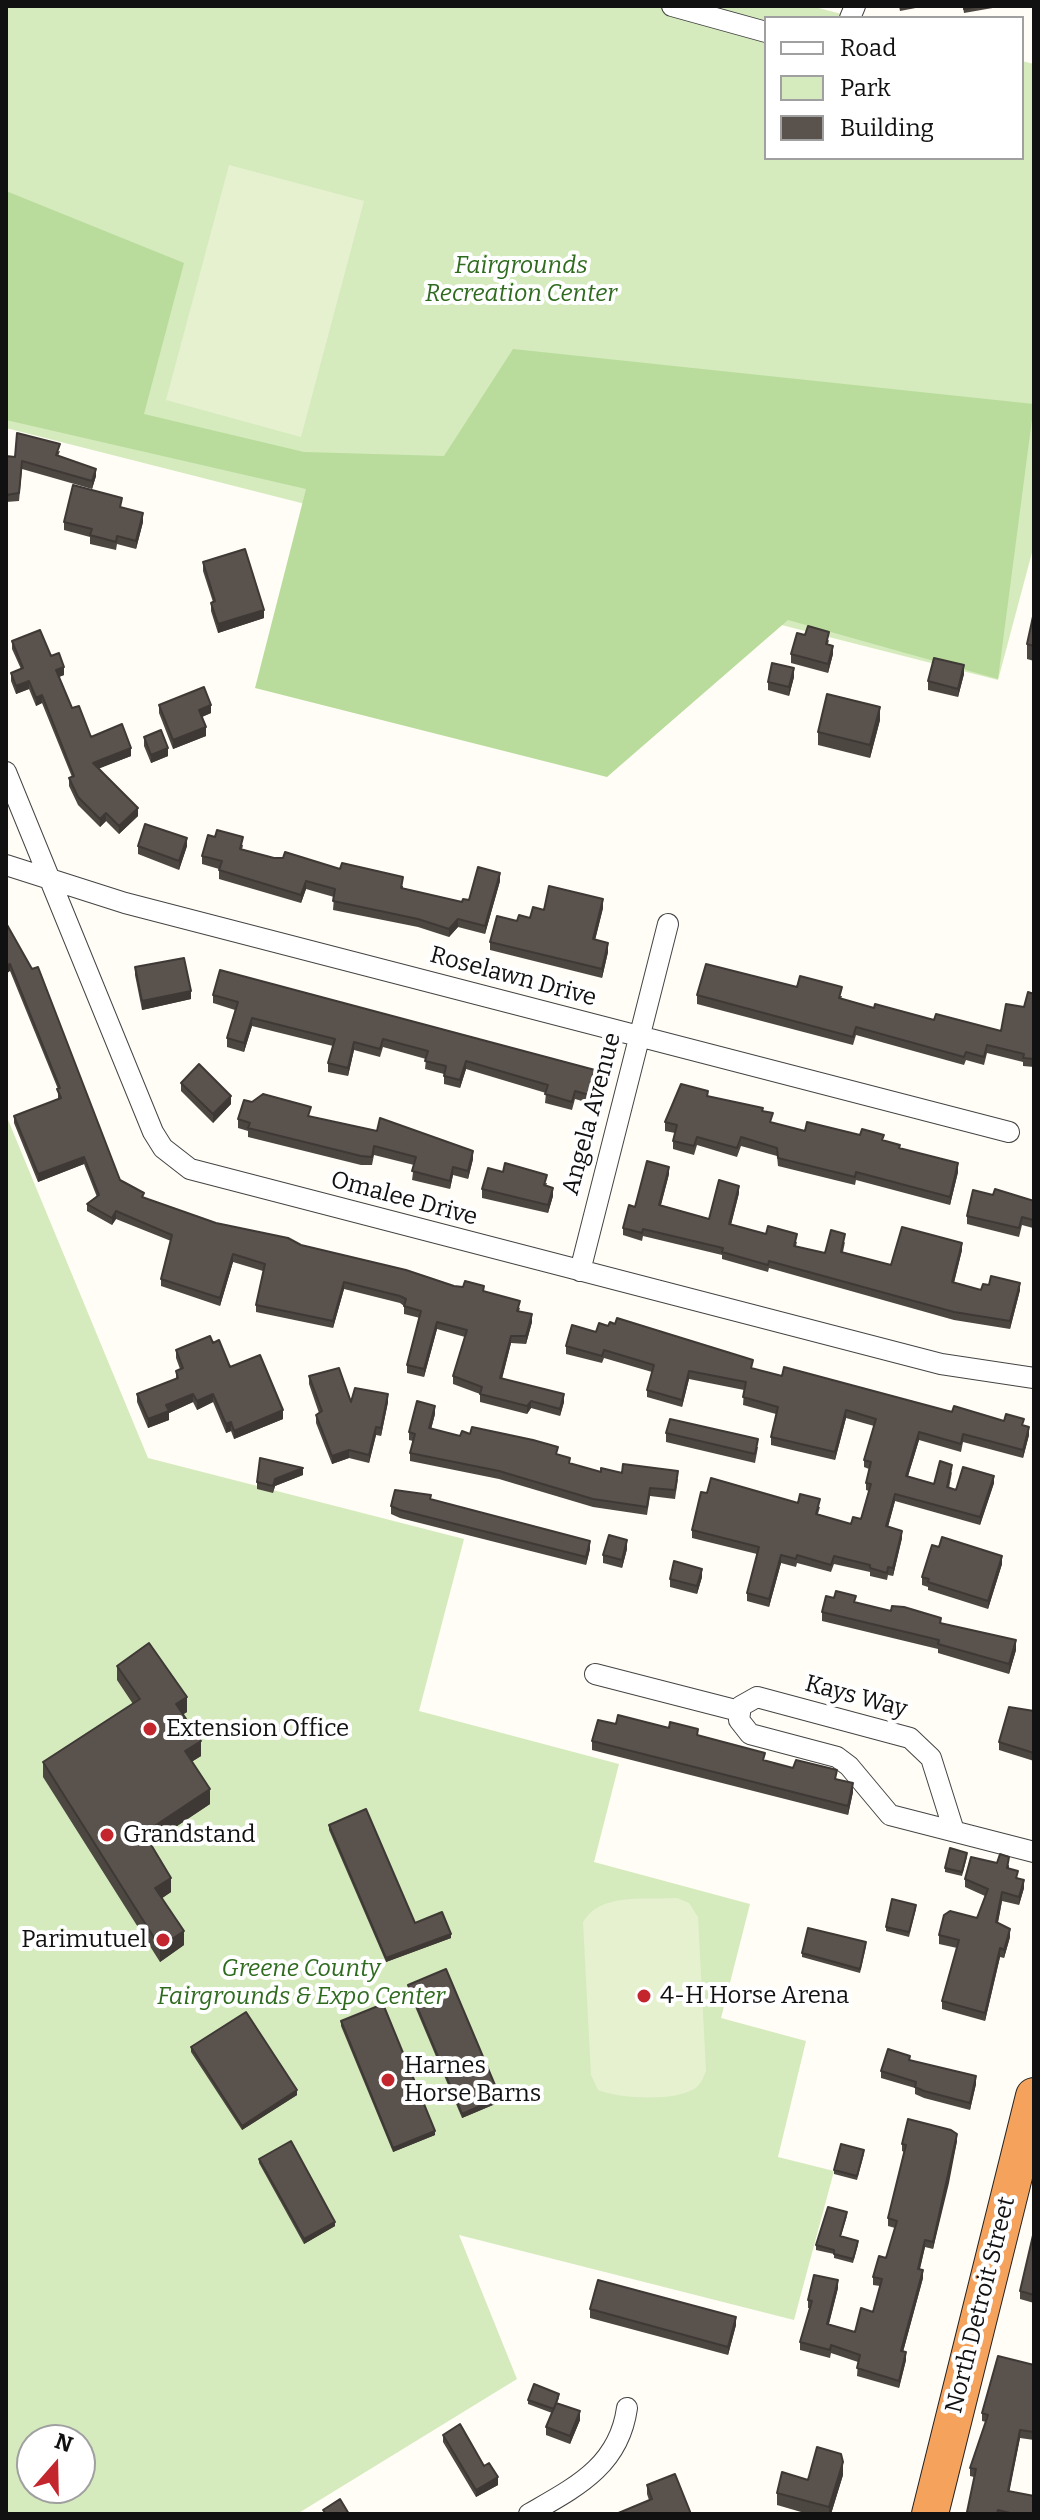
<!DOCTYPE html>
<html>
<head>
<meta charset="utf-8">
<style>
	body { margin:0 }
	#map { position:relative; width:1040px; height:2520px; overflow:hidden; background:#fffdf5; font-family:Bitter,serif }
	canvas { display:block }
	.frame { position:absolute; inset:0; border:8px solid #111; pointer-events:none }
	.legend { position:absolute; left:764px; top:16px; width:260px; height:144px; box-sizing:border-box; background:#fff; border:2px solid #a0a0a0; margin:0; padding:10px 14px; list-style:none; font-size:24px; color:#111 }
	.legend li { display:flex; align-items:center; gap:16px; height:40px }
	.legend b { width:40px; border:2px solid #a0a0a0 }
	.north { position:absolute; left:16px; top:2424px; width:80px; height:80px; box-sizing:border-box; background:#fff; border:2px solid #a0a0a0; border-radius:50%; rotate:20deg; font-size:22px; font-weight:700; line-height:32px; text-align:center; color:#111 }
	.north::after { content:''; display:block; margin:auto; width:28px; height:36px; background:#c4262e; clip-path:polygon(50% 0,100% 100%,50% 72%,0 100%) }
</style>
</head>
<body>
<div id="map">
<canvas width="1040" height="2520"></canvas>
<div class="frame"></div>
<ul class="legend">
<li><b style="height:10px;background:#fff"></b>Road</li>
<li><b style="height:22px;background:#d5ebbd"></b>Park</li>
<li><b style="height:22px;background:#5a524d"></b>Building</li>
</ul>
<div class="north">N</div>
</div>
<script>
const ctx = document.querySelector('canvas').getContext('2d');
ctx.lineJoin = 'round';
function paint(path, color) { ctx.fillStyle = color; ctx.fill(path, 'evenodd'); }
function stroke(path, color, width, dash) { ctx.strokeStyle = color; ctx.lineWidth = width; ctx.lineCap = dash ? 'butt' : 'round'; ctx.setLineDash(dash || []); ctx.stroke(path); }
function label(font, color, halo, rows, align = 'center') {
  ctx.font = font + ' Bitter,serif'; ctx.lineWidth = 8; ctx.setLineDash([]); ctx.textBaseline = 'middle'; ctx.strokeStyle = halo; ctx.fillStyle = color; for (const [text, x, y, turn = 0] of rows) {
    ctx.save(); ctx.translate(x, y); ctx.rotate((+turn || 0) * Math.PI / 180); ctx.textAlign = isNaN(turn) ? turn : align; if (halo) ctx.strokeText(text, 0, 0); ctx.fillText(text, 0, 0); ctx.restore();
  }
}
const green = new Path2D(`
	M6 6H811L857 18H766V158H1022V61L1034 64V545L998 680 6 428Z
	M6 1115 148 1458 464 1539 419 1711 619 1764 594 1862 750 1904 721 2018 806 2041 778 2157 834 2171 794 2320 459 2235 517 2379 297 2514H6ZM32 2440H80V2488H32Z`);
const forest = new Path2D(`
	M6 191 184 263 144 414 304 452 444 456 513 349 1034 404 998 679 788 620 607 777 255 688 306 489 6 420Z`);
const pitch = new Path2D(`
	M229 165 364 201 301 437 166 400Z
	M677 1898 689 1903 698 1917 706 2071C704 2076 701 2083 697 2087 679 2102 619 2099 598 2090L591 2075 583 1922C600 1892 645 1900 677 1898Z`);
const street = new Path2D(`
	M672 6 766 32
	M850 18 855 6
	M6 772 153 1132 163 1148 190 1169 941 1364 1034 1378
	M6 865 125 903 1009 1132
	M580 1271 668 924
	M595 1674 739 1711
	M954 1831 931 1758 910 1738 757 1697 741 1706 739 1720 750 1734 837 1757 849 1766 890 1815 1034 1852
	M529 2514C576 2487 619 2466 627 2408`);
const highway = new Path2D(`
	M930 2514 1034 2096`);
const wall = new Path2D(`
	M899 6H926L900 11Z
	M963 6H1004L964 13Z
	M60 451 58 456 96 476 92 489 22 469 19 501 6 502V456L15 457Z
	M122 508 143 522 136 549 117 544 116 550 90 544V537L64 530V522Z
	M203 562 264 618 218 633 211 611V603L213 602 203 571Z
	M1034 612V661L1027 659V644Z
	M829 640 828 644 833 654 828 673 791 663V654Z
	M12 641 51 656 64 675 59 677 72 708 91 737 131 756 99 768 138 816 119 834 106 821 100 827 78 805 69 786V778L72 777 42 703 36 706 29 689 16 694 11 681V673L21 669 12 649Z
	M964 674 958 697 928 690V681Z
	M794 677 789 696 768 690V682Z
	M159 705 211 713 202 717 206 736 173 749 159 713Z
	M880 720 870 758 818 745V732Z
	M144 737 168 756 151 763 144 746Z
	M215 837 243 845 242 850 274 858 340 869 403 886V888L462 902 469 900 500 881 485 934 458 927 449 937 418 927 333 910 334 897 306 889 301 903 219 879V869L202 864V856Z
	M138 846H187L179 870 138 854Z
	M603 908 595 940 608 952 602 978 490 950V942L517 921 530 918 544 910Z
	M6 923 120 1180 144 1198 216 1223 454 1286 484 1291 520 1308 519 1311 532 1322 526 1344 511 1343 502 1379 564 1402 560 1416 531 1408 527 1414 480 1402V1394L453 1384V1376L465 1337 437 1329 424 1377 407 1373V1365L420 1318 404 1314V1306L400 1303 344 1289 333 1328 256 1312V1305L263 1271 233 1262 220 1306 161 1286V1279L171 1241 116 1219 112 1225 87 1211V1204L97 1197 84 1164 38 1182 14 1123V1116L58 1099V1089L10 971Z
	M135 967 191 999 142 1010 135 975Z
	M1034 994V1067L1023 1066V1062L987 1053 984 1065 966 1060 964 1065 856 1035 853 1045 697 1004V995L842 996 841 999 874 1008 934 1020 1001 1031 1024 1007Z
	M213 995 595 1078 589 1103 575 1099 572 1110 545 1103 546 1093 466 1069 460 1088 444 1084V1074L425 1069 426 1059 383 1047 380 1057 354 1050 348 1076 328 1072V1063L333 1046 252 1026 244 1052 227 1047V1038L235 1010 213 1003Z
	M181 1083 231 1104 213 1123 181 1091Z
	M708 1096 763 1111 772 1123 805 1131 884 1141 958 1172 950 1205 856 1180 855 1185 778 1166 777 1156 741 1146 737 1157 697 1145 694 1155 673 1149V1141L675 1133 665 1131V1122Z
	M310 1117 473 1159 468 1179 453 1175 450 1189 412 1180 414 1165 374 1155 372 1165H361L248 1137V1131L238 1128V1119Z
	M669 1174 661 1205 709 1219 739 1193 731 1225 797 1242 796 1246 825 1253 845 1242 843 1252 891 1265 962 1250 954 1283 981 1290H1020L1010 1329 954 1320 769 1268 768 1272 722 1259V1255L643 1236 642 1241 623 1235V1228L635 1207Z
	M547 1183 546 1186 553 1196 548 1213 482 1198V1189Z
	M993 1195 1034 1201V1222L1033 1228 1022 1225 1019 1237 967 1224V1216Z
	M596 1332 782 1376 1024 1426 1029 1435 1023 1458 963 1442 961 1452 919 1440 908 1476 934 1484 952 1472 949 1488 956 1490 994 1483 980 1525 895 1501 888 1527 902 1538 893 1576 888 1575 887 1580 870 1576V1572L834 1564 831 1572 797 1563 796 1567 781 1563 769 1607 747 1601V1593L757 1554 692 1538V1530L707 1493 798 1503 820 1507 818 1514 851 1524 861 1519 869 1491 866 1490V1483L869 1469 864 1467V1460L874 1426 846 1418 835 1460 771 1445V1437L776 1414 743 1405 744 1390 689 1379 682 1407 647 1397V1390L652 1372 604 1358 602 1363 566 1354V1346Z
	M213 1343 230 1367 283 1419 234 1439 231 1431 226 1433 213 1402 197 1410 193 1402 169 1413V1420L148 1428 137 1402V1394L176 1379V1371L180 1369 176 1358V1350Z
	M309 1376 351 1402H388L381 1436 376 1435 369 1463 349 1458 332 1464 316 1423V1415L319 1413 309 1384Z
	M435 1414 431 1429 460 1436 558 1455 570 1464 601 1472 678 1479 675 1499 650 1496 647 1515 593 1507 499 1479 410 1461V1453L413 1441 409 1440V1432Z
	M666 1433 758 1447 755 1463 666 1442Z
	M303 1475 275 1486 273 1493 257 1489V1482Z
	M431 1499 590 1549 586 1565 400 1518 391 1514V1506Z
	M627 1549 622 1568 603 1563V1555Z
	M1002 1564 988 1609 928 1590V1587L922 1585V1577Z
	M702 1577 697 1594 670 1587V1579Z
	M856 1603 941 1624 1016 1650 1009 1674 938 1653V1649L822 1621V1612Z
	M117 1666 187 1712 183 1714 201 1756 191 1762 210 1804 150 1844 171 1892 162 1898 184 1945 160 1962 43 1777V1762L133 1704 117 1680Z
	M1034 1711V1761L999 1750V1742Z
	M698 1735 765 1761 837 1779 853 1792 848 1815 592 1750V1741Z
	M329 1825 415 1923 451 1938 386 1962 329 1830Z
	M967 1857 962 1876 945 1872V1868Z
	M1009 1865V1868L1018 1878 1024 1888 1019 1905 1002 1901 998 1923 1010 1937 1004 1958 1000 1957 985 2021 942 2009V2001L957 1948 939 1944V1935L977 1918 985 1896 965 1887V1879Z
	M916 1909 909 1937 886 1931V1927Z
	M866 1946 860 1973 802 1957V1953Z
	M408 1985 500 2102 462 2118 408 1990Z
	M341 2021 435 2135 393 2152 341 2026Z
	M191 2047 297 2095 242 2130 191 2052Z
	M910 2060 976 2084 970 2110 924 2098 915 2094V2088L881 2078V2071Z
	M957 2141 933 2249 925 2247 920 2269 923 2278 903 2352 906 2360 899 2388 857 2376 858 2362 831 2353 830 2358 800 2350V2342L810 2308H808V2300L838 2288 829 2324 855 2332 873 2312 880 2286 873 2285V2277L886 2258 895 2228 888 2226V2218L904 2152 902 2151V2144Z
	M864 2154 857 2180 834 2174V2170Z
	M259 2159 335 2226 304 2244 259 2163Z
	M847 2216 841 2236 858 2245 853 2263 834 2258V2254L816 2250V2245Z
	M1034 2231V2303L1020 2299V2291Z
	M590 2309 736 2325 728 2355 590 2318Z
	M1034 2365V2440L1020 2438 1009 2491 1034 2514H967L974 2477 970 2476V2468L986 2422 982 2421V2413Z
	M559 2398 557 2403 580 2420 570 2444 546 2435V2427L552 2413 528 2404V2400Z
	M443 2435 484 2466 498 2485 476 2497 443 2442Z
	M843 2475 831 2514H808L777 2505V2493L808 2480Z
	M647 2485 691 2514 649 2500 647 2494Z`);
const shadedWall = new Path2D(`
	M96 469V476L92 489V481Z
	M143 513V522L136 549V541Z
	M264 610V618L218 633V624Z
	M833 646V654L828 673V664Z
	M964 665V674L958 697V689Z
	M64 667V675L56 678V670Z
	M794 668V677L789 696V687Z
	M29 681V689L16 694V686Z
	M42 695V703L36 706V698Z
	M211 705V713L199 718V710Z
	M880 707V720L870 758V745Z
	M206 727V736L173 749V740Z
	M131 748V756L93 771V763Z
	M168 748V756L151 763V755Z
	M138 808V816L119 834V826Z
	M106 813V821L100 827V819Z
	M187 838V846L179 870V861Z
	M500 873V881L485 934V926Z
	M306 881V889L301 903V895Z
	M603 899V908L593 948V939Z
	M458 919V927L449 937V929Z
	M608 943V952L602 978V969Z
	M10 964V971L6 974V966Z
	M191 991V999L142 1010V1001Z
	M252 1018V1026L244 1052V1043Z
	M354 1042V1050L348 1076V1068Z
	M466 1061V1069L460 1088V1080Z
	M595 1070V1078L589 1103V1095Z
	M231 1096V1104L213 1123V1114Z
	M473 1151V1159L468 1179V1171Z
	M84 1157V1164L38 1182V1174Z
	M958 1163V1172L950 1205V1197Z
	M453 1167V1175L450 1189V1181Z
	M669 1167V1174L659 1212V1205Z
	M739 1186V1193L729 1232V1224Z
	M553 1188V1196L548 1213V1205Z
	M116 1211V1219L112 1225V1218Z
	M962 1243V1250L952 1290V1282Z
	M233 1254V1262L220 1306V1298Z
	M344 1282V1289L333 1328V1321Z
	M1020 1283V1290L1010 1329V1321Z
	M532 1314V1322L526 1344V1336Z
	M437 1322V1329L424 1377V1369Z
	M511 1336V1343L500 1386V1378Z
	M689 1371V1379L682 1407V1400Z
	M193 1394V1402L169 1413V1420L148 1428V1419L166 1405Z
	M213 1394V1402L197 1410V1401Z
	M388 1394V1402L381 1436V1428Z
	M564 1394V1402L560 1416V1409Z
	M531 1401V1408L527 1414V1406Z
	M435 1406V1414L429 1437V1428Z
	M283 1410V1419L234 1439V1431Z
	M846 1410V1418L835 1460V1452Z
	M231 1422V1431L226 1433V1424Z
	M376 1427V1435L369 1463V1455Z
	M1029 1427V1435L1023 1458V1450Z
	M919 1432V1440L906 1483V1476Z
	M349 1450V1458L332 1464V1456Z
	M303 1468V1475L275 1486 273 1493 275 1479Z
	M994 1476V1483L980 1525V1517Z
	M895 1494V1501L886 1534V1526Z
	M902 1531V1538L893 1576V1568Z
	M627 1540V1549L622 1568V1560Z
	M590 1541V1549L586 1565V1557Z
	M781 1555V1563L769 1607V1599Z
	M1002 1556V1564L988 1609V1601Z
	M702 1569V1577L697 1594V1586Z
	M1016 1640V1650L1009 1674V1664Z
	M187 1697V1712L176 1719V1704Z
	M201 1741V1756L185 1766V1751Z
	M853 1783V1792L848 1815V1806Z
	M210 1789V1804L144 1848V1833Z
	M171 1878V1892L155 1903V1888Z
	M1024 1880V1888L1019 1905V1897Z
	M1002 1892V1901L996 1931V1922Z
	M1010 1929V1937L1004 1958V1950Z
	M184 1931V1945L160 1962V1947Z
	M451 1934V1938L386 1962V1958Z
	M1000 1948V1957L985 2021V2013Z
	M976 2076V2084L970 2110V2103Z
	M297 2090V2095L242 2130V2126Z
	M500 2097V2102L462 2118V2114Z
	M435 2131V2135L393 2152V2148Z
	M957 2134V2141L949 2183 933 2249V2242Z
	M335 2222V2226L304 2244V2239Z
	M925 2240V2247L918 2276V2269Z
	M923 2270V2278L901 2359V2351Z
	M838 2280V2288L827 2331V2324Z
	M736 2317V2325L728 2355V2347Z
	M906 2352V2360L899 2388V2381Z
	M580 2411V2420L570 2444V2436Z
	M1020 2430V2438L1008 2499V2491Z
	M843 2462V2475L831 2514H829V2507Z
	M498 2477V2485L476 2497V2490Z`);
const building = new Path2D(`
	M964 6H981L964 9Z
	M17 433 60 444 56 455 96 469 92 481 22 461 19 493 6 495V456L15 457Z
	M73 485 122 498 120 507 143 513 136 541 117 536 116 542 90 535 92 529 64 522Z
	M245 549 264 610 218 624 211 603 215 601 203 562Z
	M1034 612V646L1027 644Z
	M808 626 829 632 826 644 833 646 828 664 791 654 797 633 805 635Z
	M40 630 51 656 59 653 64 667 56 670 72 708 79 706 91 737 122 724 131 748 93 763 138 808 119 826 106 813 100 819 78 797 69 778 74 776 42 695 36 698 29 681 16 686 11 673 23 668 12 641Z
	M934 658 964 665 958 689 928 681Z
	M772 663 794 668 789 687 768 682Z
	M204 687 211 705 199 710 206 727 173 740 159 705Z
	M827 694 880 707 870 745 818 732Z
	M161 730 168 748 151 755 144 737Z
	M145 824 187 838 179 861 138 846Z
	M217 830 243 837 240 849 274 858H283L285 852 340 869 342 863 403 877 401 888 462 902 463 899 469 900 478 867 500 873 485 926 458 919 449 929 418 919 333 901 335 889 306 881 301 895 219 870 222 861 202 856 208 835 215 837Z
	M549 886 603 899 593 939 608 943 602 969 490 942 497 916 517 921 519 915 530 918 533 907 544 910Z
	M6 923 32 969 38 967 120 1180 144 1193 142 1197 216 1223 288 1238 301 1245 406 1270 454 1286 463 1287 465 1281 484 1286 483 1291 520 1301 517 1311 532 1314 526 1336H511L500 1378 564 1394 560 1409 531 1401 527 1406 480 1394 482 1387 453 1376 467 1330 437 1322 424 1369 407 1365 421 1311 404 1306 406 1299 400 1296 344 1282 333 1321 256 1305 265 1264 233 1254 220 1298 161 1279 172 1235 116 1211 112 1218 87 1204 99 1195 84 1157 38 1174 14 1116 61 1098 57 1089 60 1088 10 964 6 966Z
	M184 958 191 991 142 1001 135 967Z
	M706 964 797 987 800 976 842 987 839 998 874 1008 875 1004 934 1020 936 1014 1001 1031 1006 1004 1024 1007 1028 992 1034 994V1059L1023 1058 1024 1054 987 1045 984 1057 966 1052 964 1057 856 1027 853 1037 697 995Z
	M220 970 595 1070 589 1095 575 1091 572 1102 545 1094 548 1085 466 1061 460 1080 444 1076 446 1066 425 1061 428 1051 383 1039 380 1049 354 1042 348 1068 328 1063 335 1039 252 1018 244 1043 227 1038 238 1002 213 995Z
	M199 1064 231 1096 213 1114 181 1083Z
	M681 1084 708 1091 707 1096 763 1108 762 1111 773 1113 770 1122 805 1131 807 1122 860 1135 862 1129 884 1135 882 1140 900 1145 899 1148 958 1163 950 1197 856 1172 855 1177 778 1158 777 1148 741 1137 737 1148 697 1137 694 1146 673 1141 677 1125 665 1122Z
	M263 1094 311 1107 308 1116 377 1131 380 1118 473 1151 468 1171 453 1167 450 1181 412 1171 416 1157 374 1146 372 1157 361 1156 248 1128 250 1123 238 1119 244 1100 252 1102Z
	M647 1161 669 1167 659 1205 709 1219 719 1180 739 1186 729 1224 766 1234 768 1226 797 1234 794 1246 825 1253 831 1230 845 1234 841 1252 891 1265 902 1227 962 1243 952 1282 981 1290 983 1284 989 1285 991 1276 1020 1283 1010 1321 954 1312 769 1261 768 1265 722 1252 723 1248 643 1229 642 1233 623 1228 629 1205 635 1207Z
	M505 1163 547 1175 544 1185 553 1188 548 1205 482 1189 488 1168 503 1172Z
	M995 1189 1034 1201 1033 1220 1022 1217 1019 1228 967 1216 973 1190 993 1195Z
	M617 1318 753 1360 751 1368 782 1376 784 1367 952 1412 954 1406 1004 1421 1006 1414 1024 1419 1022 1425 1029 1427 1023 1450 963 1434 961 1444 919 1432 906 1476 934 1484 940 1461 952 1465 947 1487 956 1490 963 1467 994 1476 980 1517 895 1494 886 1526 902 1531 893 1568 888 1567 887 1573 870 1568V1565L834 1556 831 1565 797 1555 796 1559 781 1555 769 1599 747 1593 759 1547 692 1530 701 1492 707 1493 711 1478 798 1503 800 1494 820 1499 816 1514 851 1524 853 1517 861 1519 871 1484 866 1483 871 1462 864 1460 876 1419 846 1410 835 1452 771 1437 778 1407 743 1397 746 1382 689 1371 682 1400 647 1390 654 1365 604 1350 602 1356 566 1346 572 1325 596 1332 599 1323 608 1326 610 1322 615 1324Z
	M210 1336 213 1343 219 1340 230 1367 260 1355 283 1410 234 1431 231 1422 226 1424 213 1394 197 1401 193 1394 166 1405 169 1411 148 1419 137 1394 178 1378 176 1371 183 1368 176 1350Z
	M339 1368 351 1402 355 1388 388 1394 381 1428 376 1427 369 1455 349 1450 332 1456 316 1415 322 1411 309 1376Z
	M417 1401 435 1406 429 1428 460 1436 462 1431 470 1434 472 1427 533 1440 558 1447 556 1454 570 1458 569 1463 601 1472V1468L622 1473 623 1464 678 1471 675 1490 650 1488 647 1507 593 1499 499 1471 410 1453 415 1434 409 1432Z
	M670 1419 758 1439 755 1454 666 1433Z
	M260 1458 303 1468 275 1479 273 1486 257 1482Z
	M395 1490 431 1495 430 1499 590 1541 586 1557 400 1510 391 1506Z
	M609 1535 627 1540 622 1560 603 1555Z
	M942 1537 1002 1556 988 1601 928 1582 929 1579 922 1577 932 1545 939 1547Z
	M674 1561 702 1569 697 1586 670 1579Z
	M836 1591 856 1596 854 1602 891 1611 892 1606 904 1607 941 1618 940 1623 1016 1640 1009 1664 938 1644 939 1640 822 1612 826 1596 834 1598Z
	M149 1643 187 1697 176 1704 201 1741 185 1751 210 1789 144 1833 171 1878 155 1888 184 1931 160 1947 43 1762 140 1699 117 1666Z
	M1009 1707 1034 1711V1753L999 1742Z
	M618 1715 669 1728 670 1722 698 1729 697 1735 765 1753 763 1760 793 1768 796 1760 837 1770 835 1779 853 1783 848 1806 592 1741 598 1720 616 1724Z
	M366 1809 415 1923 442 1912 451 1934 386 1958 329 1825Z
	M950 1848 967 1853 962 1872 945 1868Z
	M1000 1854 1009 1857 1007 1868 1018 1871 1016 1878 1024 1880 1019 1897 1002 1892 996 1922 1010 1929 1004 1950 1000 1948 985 2013 942 2001 959 1940 939 1935 944 1915 950 1911 977 1918 988 1889 965 1879 971 1857 997 1863Z
	M892 1899 916 1905 909 1932 886 1927Z
	M808 1928 866 1942 860 1969 802 1953Z
	M446 1969 500 2097 462 2114 408 1985Z
	M383 2004 435 2131 393 2148 341 2021Z
	M246 2012 297 2090 242 2126 191 2047Z
	M888 2049 910 2056 909 2060 976 2076 970 2103 924 2091 915 2087 916 2082 881 2071Z
	M908 2119 951 2130 957 2134 933 2242 925 2240 918 2269 923 2270 901 2351 906 2352 899 2381 857 2368 860 2355 831 2345 830 2350 800 2342 812 2301 808 2300 814 2275 838 2280 827 2324 855 2332 861 2308 873 2312 882 2279 873 2277 879 2256 886 2258 897 2221 888 2218 906 2145 902 2144Z
	M291 2141 335 2222 304 2239 259 2159Z
	M841 2144 864 2150 857 2176 834 2170Z
	M828 2207 847 2212 840 2236 858 2241 853 2259 834 2254V2250L816 2245Z
	M1034 2231V2295L1020 2291Z
	M598 2280 736 2317 728 2347 590 2309Z
	M998 2356 1034 2365V2399L1033 2405H1034V2432L1020 2430 1008 2491 1034 2496V2514H1014L998 2510 997 2514H974L967 2512 976 2469 970 2468 988 2415 982 2413Z
	M534 2384 559 2394 554 2409 528 2400Z
	M556 2403 580 2411 570 2436 546 2427Z
	M460 2424 484 2466 489 2463 498 2477 476 2490 443 2435Z
	M817 2447 841 2454 843 2462 829 2507 777 2493 782 2472 808 2480Z
	M675 2474 691 2514H616L652 2499 647 2485Z
	M340 2499 349 2514H326L323 2510Z`);
const markers = [
	[150,1729,8,"#c4262e"],
	[107,1835,8,"#c4262e"],
	[163,1940,8,"#c4262e"],
	[644,1996,8,"#c4262e"],
	[388,2080,8,"#c4262e"]
];
const parkNames = [
	["Fairgrounds",521,266],
	["Recreation Center",521,294],
	["Greene County",301,1969],
	["Fairgrounds & Expo Center",301,1997]
];
const streetNames = [
	["Roselawn Drive",513,977,15],
	["Angela Avenue",592,1114,-75],
	["Omalee Drive",404,1199,15],
	["Kays Way",856,1697,15],
	["North Detroit Street",981,2305,-76]
];
const poiNames = [
	["Extension Office",166,1729],
	["Grandstand",123,1835],
	["Parimutuel",147,1940,"right"],
	["4-H Horse Arena",660,1996],
	["Harnes",404,2066],
	["Horse Barns",404,2094]
];
paint(green, '#d5ebbd');
paint(forest, '#b9dc9c');
paint(pitch, '#e6f2cf');
stroke(street, '#444', 22);
stroke(highway, '#222', 38);
stroke(street, '#fff', 20);
stroke(highway, '#f5a25d', 36);
paint(wall, '#4d4742');
paint(shadedWall, '#3f3936');
paint(building, '#5a524d');
stroke(building, '#3f3936', 2);
for (const [x, y, r, color] of markers) { const dot = new Path2D(); dot.arc(x, y, r, 0, 2 * Math.PI); ctx.fillStyle = color; ctx.fill(dot); stroke(dot, '#fff', 3); }
label('italic 24px', '#2f6b1f', '#fff', parkNames);
label('24px', '#111', '#fff', streetNames);
label('24px', '#111', '#fff', poiNames, 'left');
</script>
</body>
</html>
